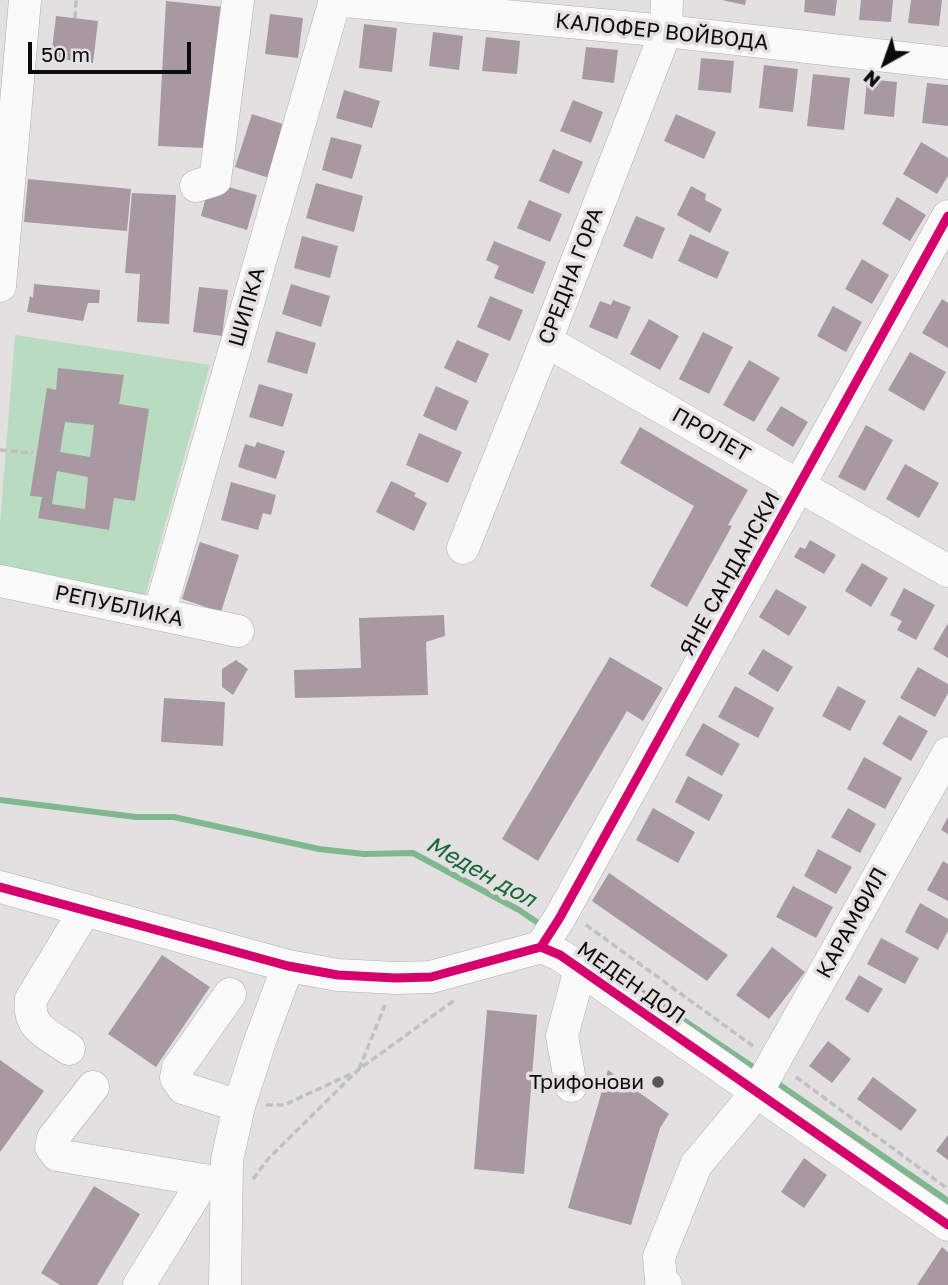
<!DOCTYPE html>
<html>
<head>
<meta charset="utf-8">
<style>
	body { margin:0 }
	#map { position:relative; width:948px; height:1285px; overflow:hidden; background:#e3e0e2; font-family:"Golos Text",sans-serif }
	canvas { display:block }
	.north { position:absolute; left:850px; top:28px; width:70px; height:70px; -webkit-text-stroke:5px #e4dfe2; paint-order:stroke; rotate:220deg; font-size:19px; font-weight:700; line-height:28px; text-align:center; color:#0d0c0d }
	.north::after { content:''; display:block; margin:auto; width:24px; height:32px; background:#0d0c0d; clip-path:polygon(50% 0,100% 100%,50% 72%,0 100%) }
	.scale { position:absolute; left:28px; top:42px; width:163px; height:32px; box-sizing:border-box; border:4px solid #0d0c0d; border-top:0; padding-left:9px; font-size:21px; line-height:24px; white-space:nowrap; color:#0d0c0d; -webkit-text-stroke:5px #e4dfe2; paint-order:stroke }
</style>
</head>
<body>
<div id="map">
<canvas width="948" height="1285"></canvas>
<div class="north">N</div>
<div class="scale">50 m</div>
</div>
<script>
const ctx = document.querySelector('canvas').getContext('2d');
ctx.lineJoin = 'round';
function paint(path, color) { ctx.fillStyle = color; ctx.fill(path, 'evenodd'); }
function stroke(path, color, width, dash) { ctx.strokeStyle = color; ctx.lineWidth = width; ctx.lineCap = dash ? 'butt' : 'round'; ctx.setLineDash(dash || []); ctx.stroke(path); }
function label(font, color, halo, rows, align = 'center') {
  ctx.font = font + ' "Golos Text",sans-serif'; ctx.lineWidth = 7; ctx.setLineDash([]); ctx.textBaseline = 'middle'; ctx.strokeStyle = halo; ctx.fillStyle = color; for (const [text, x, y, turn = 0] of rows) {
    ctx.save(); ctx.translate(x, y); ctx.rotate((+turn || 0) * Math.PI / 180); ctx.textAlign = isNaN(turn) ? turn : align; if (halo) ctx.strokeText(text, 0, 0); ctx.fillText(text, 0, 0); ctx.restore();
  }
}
const green = new Path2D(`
	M15 335 210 365 143 603 0 571V524Z`);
const stream = new Path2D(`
	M0 800 136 817H174L319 849 364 854 413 853 519 910 544 927
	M597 962 759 1071
	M774 1081 948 1201`);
const building = new Path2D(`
	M722 0H746L745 5Z
	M805 0H837L835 16 804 12Z
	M861 0H893L891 22 859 20Z
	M911 0H942L939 26 908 23Z
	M166 1 224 7 205 148 158 146Z
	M270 14 303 18 298 58 265 54Z
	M56 16 98 21 93 63 51 58Z
	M364 24 397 28 392 72 359 68Z
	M433 32 463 36 459 70 429 66Z
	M486 37 520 41 517 74 482 71Z
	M586 47 618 50 614 83 582 79Z
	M701 58 734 61 731 93 698 90Z
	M764 65 798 69 793 112 759 108Z
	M813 74 850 78 844 130 807 126Z
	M867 79 897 82 894 117 864 114Z
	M927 83 948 85V126L922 123Z
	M344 90 380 101 372 128 336 118Z
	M573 100 603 112 591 143 560 131Z
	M252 114 289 126 272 179 235 167Z
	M676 114 716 132 704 159 664 141Z
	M331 137 362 145 352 179 322 170Z
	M921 142 948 158V176L937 194 903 174Z
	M553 149 583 162 569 194 539 181Z
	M28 179 131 189 127 231 24 222Z
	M316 183 363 196 354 232 306 218Z
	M221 185 257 195 247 230 201 216 208 189Z
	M691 186 706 194 705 200 722 209 710 233 677 215Z
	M132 193 176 195 169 324 137 322 140 274 125 273Z
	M897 197 926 215 910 241 882 224Z
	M529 200 562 214 550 242 517 228Z
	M636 216 665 228 652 259 623 246Z
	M690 234 729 252 717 279 678 261Z
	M302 236 338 246 330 278 294 268Z
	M494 241 546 262 533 294 494 278 499 266 486 260Z
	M862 259 889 275 872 304 845 289Z
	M34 284 100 290 99 303H88L83 321 27 312 30 296 33 298Z
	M291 284 330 296 321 327 282 314Z
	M199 287 228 290 222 336 193 332Z
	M490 296 523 310 510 341 477 327Z
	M942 299 948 303V348L922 333Z
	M613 300 631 307 617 339 589 327 600 301 611 305Z
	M833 306 862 322 846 352 817 336Z
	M649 319 679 336 660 370 630 354Z
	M276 331 316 343 307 374 267 362Z
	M703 332 733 347 709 394 679 379Z
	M457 340 489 354 476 383 444 368Z
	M910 352 946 372 924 411 888 390Z
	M749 360 780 378 754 422 723 405Z
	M58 368 124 375 119 404 149 409 135 501 114 498 109 530 38 518 42 497 30 496 47 388 56 390ZM65 422 94 425 90 457 60 452ZM57 471 88 477 85 509 52 504Z
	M259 384 293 394 283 427 249 417Z
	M436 386 469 401 456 431 423 416Z
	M781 406 808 422 793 447 766 430Z
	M866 425 893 440 865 491 838 477Z
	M640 427 748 490 728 525 732 526 687 607 650 586 694 506 620 463Z
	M419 433 462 452 448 483 406 465Z
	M257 442 285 451 276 479 238 467 245 444 255 447Z
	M905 464 939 483 919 518 886 499Z
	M391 481 416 493 414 496 427 503 414 531 376 512Z
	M231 482 276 495 271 515 263 513 258 530 221 520Z
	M810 540 836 555 824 574 794 557 800 547 805 549Z
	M200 542 239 555 221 612 182 599Z
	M862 563 888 578 871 607 845 591Z
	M904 588 935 605 916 640 897 630 902 621 890 615Z
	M776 589 807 607 789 636 759 617Z
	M444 615 445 636 426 642 428 695 295 698 294 670 361 668 359 618Z
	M948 623V658L933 649Z
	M763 649 793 667 778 692 748 674Z
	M610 657 663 688 643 721 627 711 538 861 502 839Z
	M236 660 248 669 233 695 222 687V669Z
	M918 667 948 684V693L935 717 900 698Z
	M735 686 774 708 758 738 718 717Z
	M838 686 866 701 850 731 822 716Z
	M164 698 225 702 223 746 161 742Z
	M899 715 928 731 911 761 882 744Z
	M703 723 740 744 722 776 685 755Z
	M864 757 902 778 885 809 847 789Z
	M688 776 723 795 709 821 675 802Z
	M653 808 695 832 678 863 636 840Z
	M848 808 876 824 860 853 831 837Z
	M948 817V834L941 830Z
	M818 849 852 867 836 894 804 876Z
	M943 861 948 864V901L927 890Z
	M609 873 728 955 707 981 592 901Z
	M793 886 833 907 816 938 776 917Z
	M920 903 948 919V931L938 950 905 932Z
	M881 938 919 958 905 984 867 964Z
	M772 947 805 972 769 1019 736 995Z
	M162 955 210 987 156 1067 108 1034Z
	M859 975 883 989 868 1013 845 999Z
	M487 1010 537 1015 524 1174 474 1169Z
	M828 1041 851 1059 832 1083 809 1066Z
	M0 1060 44 1091 0 1152Z
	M608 1070 669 1114 660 1128 631 1225 568 1208Z
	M873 1077 917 1110 901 1131 857 1099Z
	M948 1135V1160L936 1151Z
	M804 1158 827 1175 804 1208 781 1192Z
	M94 1186 140 1214 97 1285H60L41 1273Z
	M942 1247 948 1252V1285H917Z`);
const path = new Path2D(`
	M75 18 76 0
	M0 450 33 453
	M586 925 753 1046
	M359 1069 385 1005
	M796 1077 948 1189
	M266 1105H284L353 1073
	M253 1179 268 1159 358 1070 456 999`);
const minor = new Path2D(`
	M334 0 666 31 948 63
	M196 186 215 180 238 0
	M0 286 25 0
	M546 341 948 571
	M463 548 546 341 666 31 667 0
	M0 581 238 631
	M159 614 335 0
	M0 887 288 966 338 975 396 978 431 977 541 947 560 955 948 1225
	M541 947 559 919 948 216
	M230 994 178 1068 176 1078 183 1088 239 1106
	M69 1049C48 1034 27 1028 31 999L85 910
	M571 1086 562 1036 580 969
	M93 1087 53 1138 51 1147 57 1155 226 1184
	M139 1285 204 1180
	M225 1285 227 1160 239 1106 260 1041 288 966
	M666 1285 661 1281 659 1257 696 1165 757 1092 948 753`);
const cycleway = new Path2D(`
	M0 887 288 966 338 975 396 978 431 977 541 947 560 955 948 1225
	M541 947 559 919 948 216`);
const markers = [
	[658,1082,7,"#585658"]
];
const streetNames = [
	["КАЛОФЕР ВОЙВОДА",662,32,6],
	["СРЕДНА ГОРА",571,276,-69],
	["ШИПКА",247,307,-74],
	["ПРОЛЕТ",711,435,30],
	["ЯНЕ САНДАНСКИ",730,574,-61],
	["РЕПУБЛИКА",119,606,12],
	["КАРАМФИЛ",852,923,-61],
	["МЕДЕН ДОЛ",631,983,35]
];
const poiNames = [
	["Трифонови",644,1082]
];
const waterNames = [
	["Меден дол",481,872,29]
];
paint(green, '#b9dbc0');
stroke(stream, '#81b78f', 6);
paint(building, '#a798a2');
stroke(minor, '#afacae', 33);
stroke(path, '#c0c0c0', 3.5, [7, 3.5]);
stroke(minor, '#fbfafb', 32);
stroke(cycleway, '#d6006c', 9);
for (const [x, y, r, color] of markers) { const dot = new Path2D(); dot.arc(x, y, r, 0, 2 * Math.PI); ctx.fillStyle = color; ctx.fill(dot); stroke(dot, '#e4dfe2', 2.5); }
label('21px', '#0d0c0d', '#e4dfe2', streetNames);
label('21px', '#0d0c0d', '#e4dfe2', poiNames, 'right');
label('italic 23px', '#126934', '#e4dfe2', waterNames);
</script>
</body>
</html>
